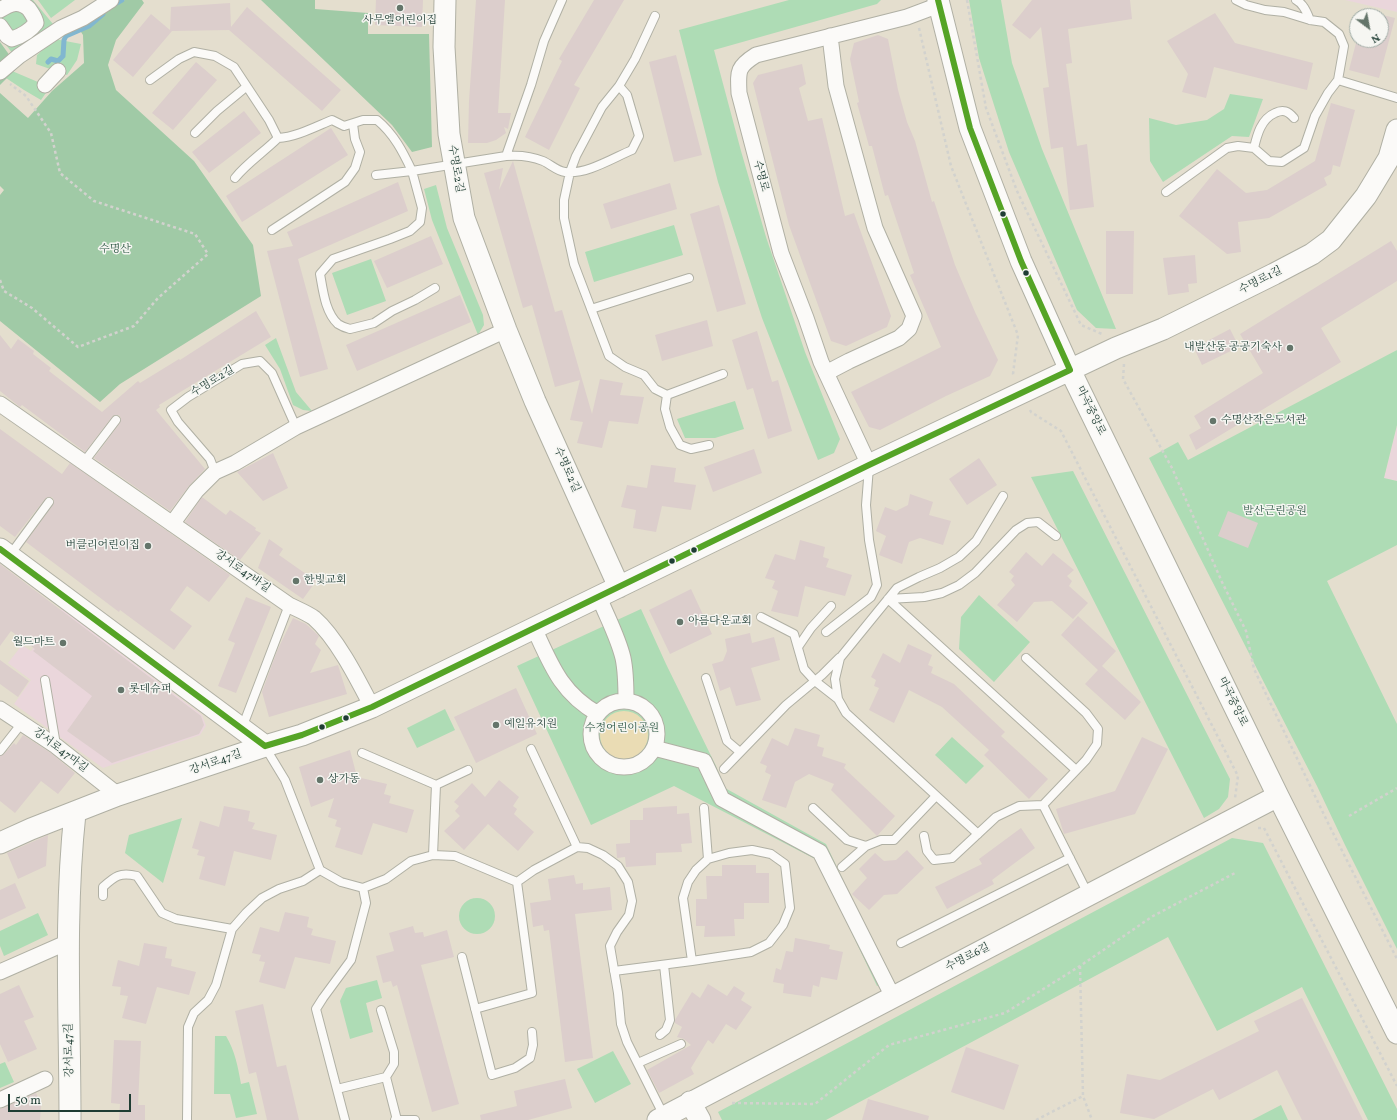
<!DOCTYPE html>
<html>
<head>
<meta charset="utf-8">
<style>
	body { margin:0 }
	#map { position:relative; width:1397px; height:1120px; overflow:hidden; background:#e4dece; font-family:Vollkorn,serif }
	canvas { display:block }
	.north { position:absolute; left:1349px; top:8px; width:40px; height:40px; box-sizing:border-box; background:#f6f6f2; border:1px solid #a0aca6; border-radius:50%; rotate:148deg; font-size:11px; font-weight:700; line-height:16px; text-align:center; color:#1f3d34 }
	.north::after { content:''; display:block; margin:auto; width:14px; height:18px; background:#64756a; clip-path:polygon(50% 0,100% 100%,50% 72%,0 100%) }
	.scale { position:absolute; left:8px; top:1094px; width:123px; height:18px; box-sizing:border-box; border:2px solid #1f3d34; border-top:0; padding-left:5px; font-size:12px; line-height:14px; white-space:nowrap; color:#1f3d34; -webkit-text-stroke:3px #f6f6f2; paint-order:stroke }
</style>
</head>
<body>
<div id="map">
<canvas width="1397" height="1120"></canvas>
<div class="north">N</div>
<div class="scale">50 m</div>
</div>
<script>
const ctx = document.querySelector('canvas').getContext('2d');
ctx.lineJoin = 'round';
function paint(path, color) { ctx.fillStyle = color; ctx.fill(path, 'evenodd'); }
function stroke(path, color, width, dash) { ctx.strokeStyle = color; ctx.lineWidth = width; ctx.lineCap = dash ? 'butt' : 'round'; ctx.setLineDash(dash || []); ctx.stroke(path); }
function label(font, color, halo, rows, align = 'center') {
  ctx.font = font + ' Vollkorn,"Noto Serif KR",serif'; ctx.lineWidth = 3; ctx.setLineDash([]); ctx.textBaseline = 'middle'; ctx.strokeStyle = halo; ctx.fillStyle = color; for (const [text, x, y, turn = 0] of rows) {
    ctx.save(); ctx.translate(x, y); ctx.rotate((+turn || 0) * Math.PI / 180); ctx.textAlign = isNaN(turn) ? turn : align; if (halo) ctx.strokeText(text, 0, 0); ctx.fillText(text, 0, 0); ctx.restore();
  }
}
const built = new Path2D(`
	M1345 0H1397V12Z
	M1397 426V481L1384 478Z
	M62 609 202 715 206 726 200 735 103 768 14 704 31 680 8 663 22 645 31 651Z`);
const green = new Path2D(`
	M2 0H33L58 30 55 39 81 44 77 60 67 75 36 64 37 55 48 45 16 58 0 37V1Z
	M38 0H75L51 18Z
	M789 0H881L877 4 714 50 741 151 766 237 805 352 840 439 834 453 818 460 762 318 718 182 679 30Z
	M969 0H1001L1012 63 1042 149 1116 329 1096 328 1077 310 1009 152 979 58Z
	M5 68 45 85 50 87 41 100 24 90 0 74Z
	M1230 94 1263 99 1249 137 1232 136 1163 182 1150 161 1149 118 1176 125 1207 120 1224 109Z
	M436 185 447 228 483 315 484 325 478 335 432 220 424 189Z
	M674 225 683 255 594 282 585 252Z
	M371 259 386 301 347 315 332 273Z
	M276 338 296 392 312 411 303 410 293 405 280 369 265 345Z
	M1397 347V425L1384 478 1397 481V545L1327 581 1397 724V949L1345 845 1317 786 1149 458 1178 442 1188 460 1397 350Z
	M735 401 744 429 715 438H685L677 419Z
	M1073 471 1230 779 1228 797 1219 809 1204 818 1031 477Z
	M979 595 1030 642 994 682 959 649 961 617Z
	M641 609 666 664 716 766 725 788 826 844 890 979 877 986 817 860 674 786 591 825 517 666Z
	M445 709 455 730 417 748 407 728Z
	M952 737 984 766 966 784 935 755Z
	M182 818 163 883 125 853 129 835Z
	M1232 838 1263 843 1397 1109V1120H1368L1302 987 1217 1031 1168 937 826 1120H722L718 1112Z
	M459 916a18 18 0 1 1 36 0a18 18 0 1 1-36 0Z
	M38 913 48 935 4 956 0 946V931Z
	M377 980 382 998 366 1003 373 1032 350 1039 340 1001 346 988Z
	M215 1036H226C235 1051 238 1067 241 1084L249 1082 257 1114 236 1118 230 1094H214Z
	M613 1051 631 1084 595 1103 577 1069Z
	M5 1062 14 1082 0 1088V1064Z
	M1281 1105 1288 1120H1252Z`);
const forest = new Path2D(`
	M125 0H142L144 3 116 40 108 65 116 90 194 161 253 245 261 296 120 384 100 402 0 321V195L4 190 0 186V93L28 118 52 91 84 63 83 35 77 26Z
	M261 0H315V9L368 13V34H429L432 147 412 152 392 125Z
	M0 42 18 67 0 85Z`);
const sand = new Path2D(`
	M600 735a24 24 0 1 1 48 0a24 24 0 1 1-48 0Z`);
const stream = new Path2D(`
	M113 5 122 0
	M48 62 51 59 58 61 63 56 64 40 66 36 89 26 103 14`);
const building = new Path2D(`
	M376 0H423L422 27 375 25Z
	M476 0H505L498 113H511L508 129 504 127 506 133 496 140 487 143H468L469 101Z
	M594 0H624L574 85 580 88 549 150 525 137 562 61 559 59Z
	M1032 0H1130L1132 19 1068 29 1072 63 1066 64 1077 146 1087 144 1094 207 1070 210 1063 147 1051 149 1043 88 1049 87 1041 27 1030 39 1012 25Z
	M230 3 231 27 247 7 341 90 322 111 229 30 172 31 133 77 113 60 151 14 170 30 171 7Z
	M1364 12H1370L1395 18 1379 78 1349 70 1357 39 1381 40V16H1363Z
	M1215 13 1235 43 1313 63 1307 90 1214 67 1206 98 1182 92 1188 74 1167 41Z
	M878 35 888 39 898 90 907 122 915 141 932 202 934 201 955 265 975 312 998 360 990 376 946 396 880 430 869 427 851 392 941 347 910 275 914 273 888 195 885 196 872 146H869L857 103 859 102 850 59 854 43Z
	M676 55 702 155 674 162 649 62Z
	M196 62 217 80 173 130 152 113Z
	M802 64 806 84 799 88 808 121 822 118 845 216 854 213 891 316 887 327 846 346 831 341 789 225 753 83 758 75Z
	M1331 103 1355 110 1340 167 1333 165 1331 174 1324 178 1327 185 1269 218 1238 222 1241 252 1227 254 1179 216 1217 169 1246 193 1267 190 1315 161Z
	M244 111 261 133 209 173 192 152Z
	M331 128 348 155 242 222 226 196Z
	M513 161 555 312 562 310 592 414 600 379 623 383 620 395 644 397 638 424 609 421 602 448 577 443 583 422 570 420 580 380 555 387 532 305 523 308 484 173 503 168 499 190Z
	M398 182 408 211 298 259 328 369 300 377 267 251 293 246 287 232Z
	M670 183 677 209 611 229 603 204Z
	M719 205 746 304 717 312 690 214Z
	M1106 231H1134L1133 294H1106Z
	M431 236 443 264 387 288 374 261Z
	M1391 241 1397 251V281L1321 328 1341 362 1196 450 1189 435 1201 428 1194 416 1263 373 1240 334Z
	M1195 255 1197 283 1188 284 1189 292 1168 295 1163 258Z
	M460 295 471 322 357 371 346 345Z
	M256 311 271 337 159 405 160 407 156 410 205 469 189 486 170 511 94 458 120 423 121 418 119 415H114L112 417 85 452 22 405 20 407 0 391V335L11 349 18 339 34 351 33 354 51 368 49 371 102 412 138 381 140 383 179 359 180 360Z
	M707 320 713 346 662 361 655 335Z
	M1230 329 1239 347 1202 365 1194 348Z
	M757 331 772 382 778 380 792 431 768 439 753 388 747 390 732 340Z
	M0 429 62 474 70 463 230 575 209 602 187 586 170 610 192 626 174 650 120 610 119 612 26 542 53 505 54 500 52 497H47L45 499 15 537 0 526Z
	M754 449 762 473 713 492 704 467Z
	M273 453 288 488 263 501 237 472Z
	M979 458 997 485 967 505 949 479Z
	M651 465 676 468 674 482 696 485 691 510 662 506 656 532 633 528 636 510 621 507 627 485 647 488Z
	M910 494 933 502 929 515 951 521 943 545 920 538 909 542 902 564 879 555 886 536 876 531 885 507 896 511 908 505Z
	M202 497 226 515 230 510 256 528 255 530 261 533 240 560 185 522Z
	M1228 511 1258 523 1248 548 1218 536Z
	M269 539 283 549 279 555 316 581 303 599 258 568Z
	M800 540 825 547 823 557 829 559 826 567 852 575 845 596 805 586 798 617 771 611 778 591 772 588 775 581 765 578 775 554 795 560Z
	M1026 552 1042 566 1053 553 1074 570 1067 576 1072 581 1069 586 1088 603 1073 619 1052 601 1034 602 1017 622 997 605 1015 585 1011 580 1014 576 1009 572Z
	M0 564 201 716 204 725 199 734 112 763 67 731 92 696 33 651 35 649 11 631 0 646Z
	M691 589 712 634 670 654 649 610Z
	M246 597 271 607 236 693 218 686 235 643 228 640Z
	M1078 616 1116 651 1102 666 1141 702 1125 720 1085 684 1098 670 1061 635Z
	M293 618 306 624 319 636 315 644 321 650 310 673 338 665 347 694 269 717 262 692 277 651Z
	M750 633 752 643 774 637 780 660 751 668 761 700 736 706 730 687 720 691 712 664 723 661 727 651 725 639Z
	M908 644 932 655 928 665 933 667 931 673 954 684 1005 732 1001 736 1048 779 1029 799 984 755 989 750 942 707 909 690 894 723 869 710 879 688 874 686 876 680 871 677 883 653 900 663Z
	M0 660 29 681 18 697 0 684Z
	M516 688 537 734 476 763 454 717Z
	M795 728 820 735 817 746 824 748 822 756 846 764 844 768 895 816 877 836 831 790 834 784 809 774 795 782 786 808 762 800 771 775 765 772 767 766 760 763 772 738 788 746Z
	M23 735 51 753 75 773 58 794 41 781 15 813 0 801V756L4 754 14 743 16 745Z
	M1142 737 1168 749 1135 814 1064 834 1056 809 1115 791Z
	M350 750 357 777 387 784 384 794 391 796 389 803 414 810 407 833 373 823 362 855 335 847 341 828 335 826 337 820 328 817 334 798 311 807 299 767Z
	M499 780 519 797 513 806 517 809 514 814 534 832 518 851 488 824 464 850 444 831 460 816 455 811 459 806 454 802 472 783 485 797Z
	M224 806 250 811 248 821 255 823 252 829 277 835 271 860 234 851 225 886 199 879 205 857 197 855 199 850 192 848 200 821 219 827Z
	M677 806V814L689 813 692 843 681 844 682 852 656 853V865L626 867 625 857 617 858 616 844 630 843V820H643V808Z
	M1021 828 1035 848 992 880 994 884 947 909 935 887 982 864 979 859Z
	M48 835 46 866 18 879 7 853Z
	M907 850 924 868 897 894 884 895 869 910 852 894 867 878 859 869 875 853 884 861 896 860Z
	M722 865H756V873H769V903H744V919H734L735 936 704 937 705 926H696V899H707L706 876H722Z
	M574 875 576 884 583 883V890L610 887 612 910 575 914 593 1058 565 1062 549 930 544 931 543 925 533 927 530 903 551 900 548 879Z
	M15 883 26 908 0 920V890Z
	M285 912 309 917 307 927 313 929 311 935 336 941 330 964 295 957 285 989 259 982 265 962 259 961 261 955 252 953 260 927 279 932Z
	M413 926 415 933 423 932 424 937 447 930 454 957 421 965 459 1104 432 1112 397 985 393 987 391 981 383 983 376 956 394 951 389 933Z
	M795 938 830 945 829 949 843 952 837 980 821 977 819 987 813 985 811 997 783 993 784 984 773 982 776 968 781 970 786 951 793 952Z
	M144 943 167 947 165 958 172 959 171 966 196 972 189 995 157 987 146 1024 122 1018 128 996 120 995 121 987 112 986 118 960 139 966Z
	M708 984 727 996 734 986 745 993 741 1000 752 1007 736 1030 726 1024 713 1044 708 1040 691 1068 694 1074 659 1093 647 1070 691 1045 684 1039 677 1037 682 1027 675 1023V1020L692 992 700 998Z
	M19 985 34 1017 24 1021 37 1049 8 1062 0 1044V994Z
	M1302 998 1363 1120H1302L1277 1070 1219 1100 1213 1089 1154 1119 1120 1113 1127 1074 1160 1080 1259 1031 1254 1021Z
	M263 1004 277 1067 286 1065 299 1120H267L256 1072 249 1074 235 1011Z
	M114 1040 141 1041 138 1105H145V1120H119L120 1104 111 1103Z
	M966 1047 1019 1065 1004 1110 951 1092Z
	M565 1079 572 1108 528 1120H481L480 1115 517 1106 514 1091Z
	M36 1093 41 1104 40 1120H0V1109Z
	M868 1099 929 1116 928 1120H862Z`);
const path = new Path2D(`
	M967 0 986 108 1017 191 1081 325 1102 334
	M919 28 951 166 1018 335 1013 374 1014 376
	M0 280 4 291 32 308 78 347 134 326 158 298 208 254 195 234 94 201 60 173 51 133 26 96 10 84
	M1124 364 1123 379 1172 468 1222 582 1246 631 1254 669 1329 825 1397 959
	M1030 410 1031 412 1061 431 1238 776 1235 798
	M1349 816 1397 788
	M1258 828H1264L1397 1086
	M1080 966 1083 1096 1092 1120
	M732 1103 815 1104 889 1045 1005 1013 1080 966 1153 916 1235 873
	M1036 1120 1083 1096`);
const lane = new Path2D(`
	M1236 0 1246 5 1265 10 1284 12 1310 20 1324 22 1339 34 1344 46 1338 80 1397 98
	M1296 0C1304 4 1307 13 1310 20
	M150 80 179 59 194 52 215 56 234 67 269 120 278 138C296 137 315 127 332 120L344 126 363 120H377C394 134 403 152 412 171L376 175
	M619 86 635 59 655 16
	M195 133 217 111 246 87
	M1254 148C1257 135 1261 119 1275 113 1283 109 1288 111 1294 118
	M506 156 531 85 544 41 562 0
	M235 178C247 163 264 152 278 138
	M1166 192 1227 148 1238 146 1254 148 1269 161 1282 162 1304 148 1315 116 1328 93 1338 80
	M272 230 345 182 355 168 360 152 355 139 353 124
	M435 288 415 300 392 311 374 323 350 329C346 328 341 326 338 324 325 312 323 290 320 274L333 259 390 239 410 231 420 222 422 208 412 171 506 156C518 155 531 156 543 161 550 164 557 171 565 172 586 175 613 158 632 150L639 136 627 95 619 86 602 107 576 156 570 172 564 200V218L574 264 609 356 625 367 644 375 655 389 667 395
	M591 309 689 278
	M709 445 691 449 680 445 670 427 665 409 667 395 723 374
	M84 462 116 420
	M215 472 210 459 178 422 171 410 188 397 242 364 260 361 272 373 296 427
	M1056 536 1038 522 1027 523 1016 530 975 573 959 585 942 593 924 597 888 599 1076 770
	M10 555 49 502
	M761 617 794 634 804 669 815 681 838 699
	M826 632 871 597 877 585 869 540 866 505 869 467
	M798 647 811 628 831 606
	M1026 658 1086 713 1098 729 1097 744 1086 760 1043 805 1088 894
	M706 678 727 741 740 752
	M45 680 56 745
	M242 728 289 605
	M265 747 285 780 320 870 341 882 363 888 386 879 411 861 433 855 455 856 517 882 534 870 577 847 588 848 603 855 618 866 628 882 632 901 629 915 617 932 610 946 618 993 621 1024 627 1042 664 1116
	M531 749 577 847
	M0 751 22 723
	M362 753 436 785 468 770
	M724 769 786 705 822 675 839 658
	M704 808 708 859
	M813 808 847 840 866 846
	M978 834 846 713 838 699 835 679 840 658 897 588 919 577 940 568 959 557 976 541 1003 496
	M924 836 927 851 934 860 952 858 996 817 1019 806 1043 805
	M433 855 436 785
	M842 867 866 846 881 840H894L936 796
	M103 896V887C115 876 120 872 137 876L162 913 176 919 232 929
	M901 943 1070 858
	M462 957 492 1075 515 1068 530 1058 533 1045 532 1032
	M614 971 692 961 751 952 769 943 783 925 790 908 785 864 771 854 752 850 729 853 708 859 696 870 688 882 683 898 692 961
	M475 1009 532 993 517 882
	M381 1010 394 1052V1064L386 1077
	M660 1035 666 1030 670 1020 664 965
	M638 1063 681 1044
	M337 1089 386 1077 397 1120
	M187 1120 188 1027 194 1013 208 1000 216 985 232 929 246 913 262 898 279 889 303 881 320 870
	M345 1120 316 1009 323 998 351 960 366 903 363 888
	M395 1120H415`);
const street = new Path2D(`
	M0 10C11 3 19 0 29 9 32 14 35 17 36 23 30 31 21 36 12 39L7 36 0 26
	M0 72 19 56 61 28 83 18 111 0
	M45 85 58 71
	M826 373 849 361 899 338 909 329 914 316 875 228 836 86 830 36
	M0 404 289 605C297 609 307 613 314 618 337 638 358 680 372 707
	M869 465 821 362 806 318 781 253 739 93C738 71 737 67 756 55L907 17 939 5
	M172 524 196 491 215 472 235 463 296 427 506 330
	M599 597C607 617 618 637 623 658 626 672 626 687 626 701
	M534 628C551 665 561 693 598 714
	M591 734a33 33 0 1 1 66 0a33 33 0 1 1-66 0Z
	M0 709 56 746 118 795
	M654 748 704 761 722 799 820 852 893 997
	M0 972 68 942
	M0 1100 45 1079`);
const secondary = new Path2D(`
	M445 0 444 47 449 134 464 218 506 330 535 401 619 587
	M938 0 970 128 1021 261 1070 370 1278 796 1397 1033
	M0 549 265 746
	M0 843 31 829 118 795 265 746 302 735 372 707 869 465 1116 348 1163 329 1274 274 1312 254 1331 240 1366 196 1389 158 1397 130
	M690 1102 700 1120
	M70 1120C70 1017 64 915 75 813
	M658 1120 1278 796`);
const bus1 = new Path2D(`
	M938 0 970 128 1021 261 1070 370
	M0 549 265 746
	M265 746 302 735 372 707 869 465 1070 370`);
const markers = [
	[400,8,4,"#64756a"],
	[1003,214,3.5,"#1f3d34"],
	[1026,273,3.5,"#1f3d34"],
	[1290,348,4,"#64756a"],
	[1213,421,4,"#64756a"],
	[148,546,4,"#64756a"],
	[694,550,3.5,"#1f3d34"],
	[672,561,3.5,"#1f3d34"],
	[296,581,4,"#64756a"],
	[680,622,4,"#64756a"],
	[63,643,4,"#64756a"],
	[121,690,4,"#64756a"],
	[346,718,3.5,"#1f3d34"],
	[496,725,4,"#64756a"],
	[322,727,3.5,"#1f3d34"],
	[320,780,4,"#64756a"]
];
const poiNames = [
	["사무엘어린이집",400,21,"center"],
	["내발산동 공공기숙사",1282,348,"right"],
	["수명산작은도서관",1221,421],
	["버클리어린이집",140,546,"right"],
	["한빛교회",304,581],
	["아름다운교회",688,622],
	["월드마트",55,643,"right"],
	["롯데슈퍼",129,690],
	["예일유치원",504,725],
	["상가동",328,780]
];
const streetNames = [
	["수명로2길",455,169,80],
	["수명로",760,176,75],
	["수명로1길",1261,281,-27],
	["수명로2길",213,382,-31],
	["마곡중앙로",1090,411,64],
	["수명로2길",566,470,66],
	["강서로47바길",242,572,35],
	["마곡중앙로",1232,702,64],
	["강서로47마길",60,751,37],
	["강서로47길",216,763,-19],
	["수명로6길",968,958,-27],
	["강서로47길",70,1050,-91]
];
const parkNames = [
	["수명산",115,250],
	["발산근린공원",1275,512],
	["수정어린이공원",622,729]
];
paint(built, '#ead6db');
paint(green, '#aedcb5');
paint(forest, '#a0caa6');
paint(sand, '#eadcb4');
stroke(stream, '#81b7d0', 5);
paint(building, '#dccecc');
stroke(lane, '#b0b0a4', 10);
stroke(street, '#b0b0a4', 17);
stroke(secondary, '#b0b0a4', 23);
stroke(path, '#d2d2ce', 2.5, [3, 3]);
stroke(lane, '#fbfaf8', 8);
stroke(street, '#fbfaf8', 15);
stroke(secondary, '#fbfaf8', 21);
stroke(bus1, '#55a426', 6);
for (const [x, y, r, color] of markers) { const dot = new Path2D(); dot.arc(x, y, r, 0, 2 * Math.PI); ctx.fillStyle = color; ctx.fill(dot); stroke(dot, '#f6f6f2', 1.5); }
label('11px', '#1f3d34', '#f6f6f2', poiNames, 'left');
label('11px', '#1f3d34', '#f6f6f2', streetNames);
label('11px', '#335c4a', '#f6f6f2', parkNames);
</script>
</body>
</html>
